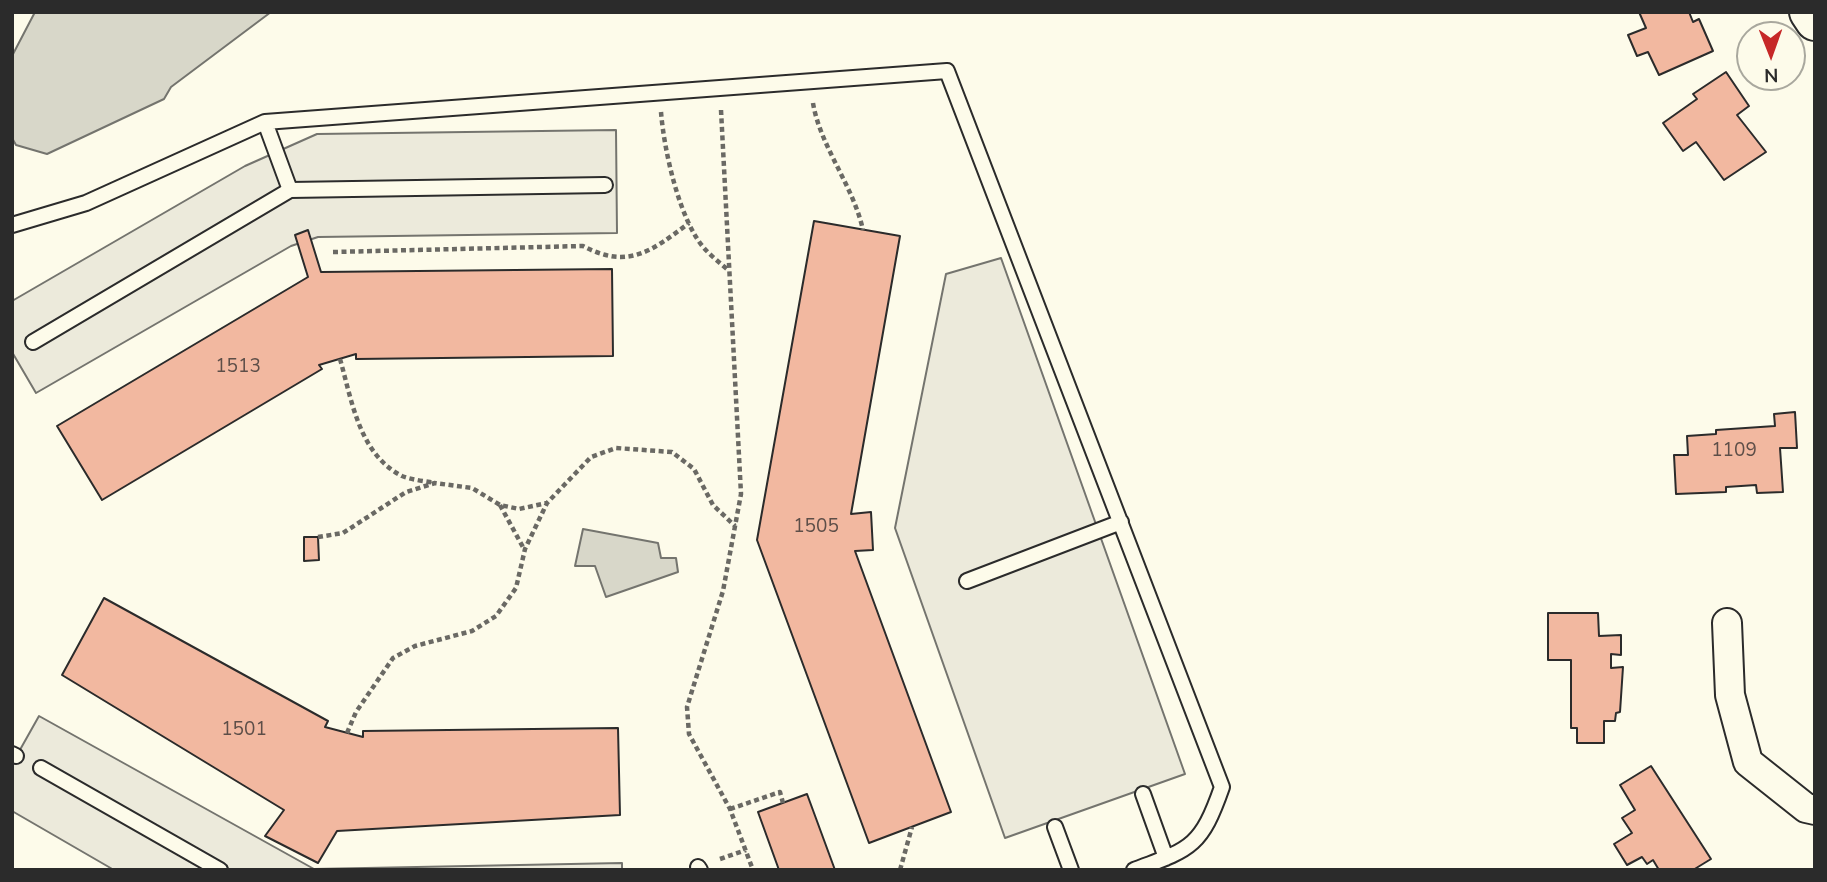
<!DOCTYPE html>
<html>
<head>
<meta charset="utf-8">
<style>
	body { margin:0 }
	#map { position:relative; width:1827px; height:882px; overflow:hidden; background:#fdfbea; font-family:"Nunito Sans",sans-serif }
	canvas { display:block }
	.frame { position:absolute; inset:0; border:14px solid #2b2b2b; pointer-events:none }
	.north { position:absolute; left:1736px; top:21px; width:70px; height:70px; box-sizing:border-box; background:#fdfbea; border:2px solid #a9a89e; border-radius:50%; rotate:179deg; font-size:19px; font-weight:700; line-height:28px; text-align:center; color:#2b2b2b }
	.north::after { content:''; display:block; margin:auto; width:24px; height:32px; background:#c62828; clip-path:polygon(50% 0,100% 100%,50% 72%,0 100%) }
</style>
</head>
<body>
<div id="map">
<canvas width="1827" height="882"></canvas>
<div class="frame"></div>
<div class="north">N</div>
</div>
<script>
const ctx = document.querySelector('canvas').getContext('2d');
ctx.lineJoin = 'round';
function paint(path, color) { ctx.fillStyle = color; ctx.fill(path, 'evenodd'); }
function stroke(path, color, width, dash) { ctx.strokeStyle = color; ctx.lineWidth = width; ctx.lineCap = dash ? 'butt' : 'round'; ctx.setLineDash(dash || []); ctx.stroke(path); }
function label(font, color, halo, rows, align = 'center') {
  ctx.font = font + ' "Nunito Sans",sans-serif'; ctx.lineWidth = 5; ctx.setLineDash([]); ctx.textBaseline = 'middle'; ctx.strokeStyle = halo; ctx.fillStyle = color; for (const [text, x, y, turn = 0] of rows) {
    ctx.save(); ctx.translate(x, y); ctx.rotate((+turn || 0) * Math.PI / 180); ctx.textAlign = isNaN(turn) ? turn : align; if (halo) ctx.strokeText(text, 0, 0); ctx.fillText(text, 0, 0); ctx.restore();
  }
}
const parking = new Path2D(`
	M616 130 617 233 318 237 291 246 36 393 12 352V301L245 166 317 134Z
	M1001 258 1185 774 1005 838 895 528 946 274Z
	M39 716 314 869 622 863V870H114L12 811V764Z`);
const water = new Path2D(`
	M35 12H271L171 87 164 99 47 154 16 145 12 138V56Z
	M583 529 658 543 661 558H676L678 572 606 597 595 566H575Z`);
const building = new Path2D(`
	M1639 12H1689L1693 22 1699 19 1713 51 1659 75 1648 52 1637 56 1628 35 1646 28Z
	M1726 72 1749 106 1737 115 1766 152 1724 180 1696 142 1683 151 1663 123 1697 99 1693 94Z
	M814 221 900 236 851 514 871 512 873 550 855 551 951 812 869 843 757 540Z
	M308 230 321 272 612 269 613 356 356 359V354L319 365 322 369 102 500 57 426 308 277 295 235Z
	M1795 412 1797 448H1780L1783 492 1757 493 1756 485 1726 487V492L1676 494 1674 455H1688L1687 436 1716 434V430L1775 426 1774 414Z
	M304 537H318L319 560 304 561Z
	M104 598 328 721 325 727 363 737V731L618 728 620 815 337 831 318 863 265 836 284 810 62 675Z
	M1548 613H1598L1599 636 1621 635V655L1611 654V668L1623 667 1620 712 1616 713 1615 721H1604V743H1577V728H1571V660H1548Z
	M1651 766 1711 859 1693 870H1659L1653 860 1647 864 1642 857 1627 865 1614 844 1632 833 1622 818 1635 810 1620 785Z
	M807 794 835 870H779L758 812Z`);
const path = new Path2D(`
	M813 103C820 146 853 185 863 230
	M721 110 741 494 723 591 687 707 689 734 730 809 753 870
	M661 112C664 150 679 219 704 248 711 256 720 263 728 270
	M333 252 583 246C628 270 652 251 689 223
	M340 359C352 401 359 454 402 476 412 480 425 481 435 483
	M500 505 524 549
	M318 537 343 533 406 492 435 483 472 488 500 505 519 509 547 503
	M347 733 356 712 393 658 415 646 472 631 496 616 516 588 525 549 547 503 591 457 616 448 672 452 694 469 713 505 735 526
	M730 809 780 792 783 803
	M720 859 746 850
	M900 870 912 827`);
const lane = new Path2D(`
	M265 122 290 190
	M12 225 86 203 265 122 947 71 1222 787C1201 847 1191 849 1134 870
	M33 342 290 190 605 185
	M967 581 1121 522
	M12 754 16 756
	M41 768 220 870
	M1143 794 1166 858
	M1055 827 1071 870
	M698 867 700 870`);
const street = new Path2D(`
	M1727 623 1730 695 1748 762 1806 808 1815 810`);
const secondary = new Path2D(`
	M1809 12 1815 21`);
const numberNames = [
	["1513",238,367],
	["1109",1734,451],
	["1505",816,527],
	["1501",244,730]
];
paint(parking, '#eceadb');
stroke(parking, '#74746e', 2);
paint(water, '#d8d7c9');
stroke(water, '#74746e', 2);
paint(building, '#f2b8a0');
stroke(building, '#2b2b2b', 2);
stroke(lane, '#2b2b2b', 18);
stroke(street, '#2b2b2b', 32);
stroke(secondary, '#2b2b2b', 42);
stroke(path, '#6a6964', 4.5, [5, 3.5]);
stroke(lane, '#fdfbea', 14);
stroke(street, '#fdfbea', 28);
stroke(secondary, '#fdfbea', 38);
label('19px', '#5d4e48', null, numberNames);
</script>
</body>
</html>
